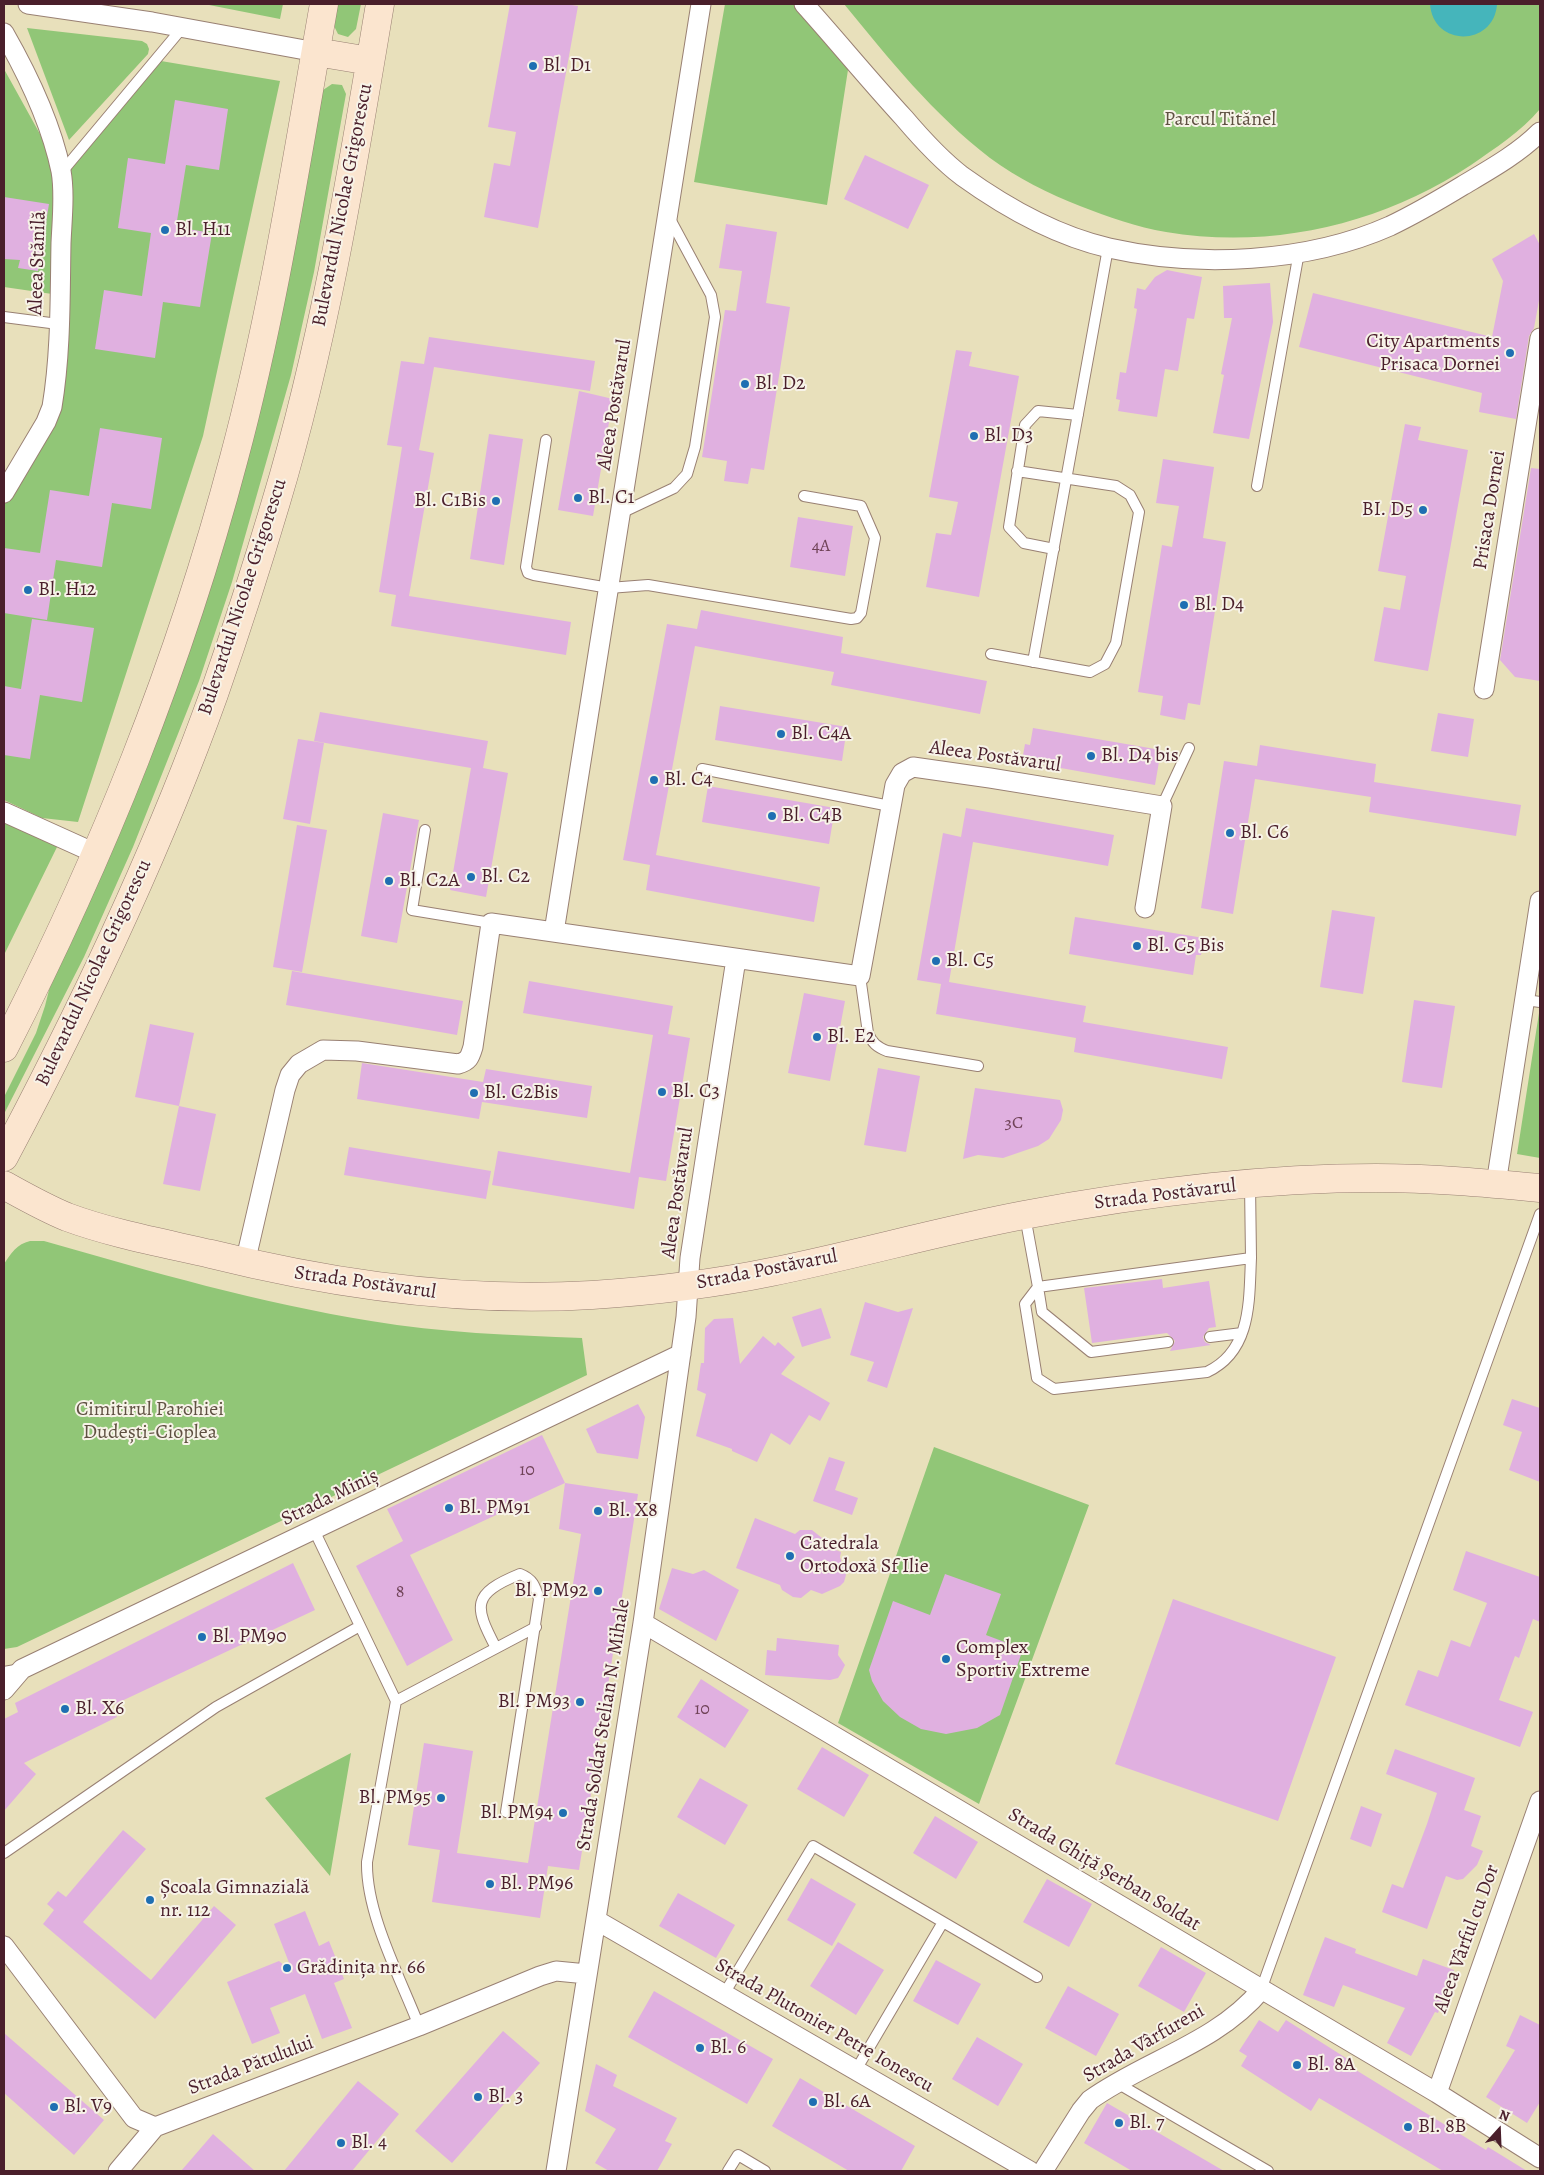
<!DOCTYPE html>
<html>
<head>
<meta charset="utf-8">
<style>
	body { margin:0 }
	#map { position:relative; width:1544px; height:2175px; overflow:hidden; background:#e8e0bb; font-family:Alegreya,serif }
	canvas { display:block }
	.frame { position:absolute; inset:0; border:5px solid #4a1f2b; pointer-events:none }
	.north { position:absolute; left:1474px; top:2105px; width:50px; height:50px; -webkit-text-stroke:4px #f7f3e8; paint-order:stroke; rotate:20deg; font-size:14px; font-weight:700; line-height:20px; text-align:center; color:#4a1f2b }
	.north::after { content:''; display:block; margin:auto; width:18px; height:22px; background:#4a1f2b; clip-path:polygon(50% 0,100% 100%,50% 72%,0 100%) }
</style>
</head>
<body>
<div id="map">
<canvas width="1544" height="2175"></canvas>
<div class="frame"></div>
<div class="north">N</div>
</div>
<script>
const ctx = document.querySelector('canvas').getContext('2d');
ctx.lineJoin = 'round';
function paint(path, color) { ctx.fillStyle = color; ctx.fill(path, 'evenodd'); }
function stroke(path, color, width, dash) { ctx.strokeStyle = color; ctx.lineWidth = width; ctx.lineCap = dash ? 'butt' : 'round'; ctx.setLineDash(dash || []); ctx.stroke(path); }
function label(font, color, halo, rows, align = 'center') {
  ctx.font = font + ' Alegreya,serif'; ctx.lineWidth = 4; ctx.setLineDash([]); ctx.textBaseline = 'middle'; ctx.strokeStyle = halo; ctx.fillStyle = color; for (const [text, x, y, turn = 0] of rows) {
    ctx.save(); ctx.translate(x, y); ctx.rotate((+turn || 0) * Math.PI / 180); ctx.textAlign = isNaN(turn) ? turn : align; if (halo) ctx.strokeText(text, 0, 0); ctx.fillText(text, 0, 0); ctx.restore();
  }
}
const green = new Path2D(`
	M204 4H283L280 19Z
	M338 4H361L356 29 348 37 338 34 334 26Z
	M725 4H804L850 57 827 205 694 182Z
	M844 4H1540V109C1521 132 1495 148 1471 165 1382 224 1272 250 1166 232 1137 227 1108 217 1080 206 1049 194 1017 178 990 158 933 114 889 59 844 4Z
	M27 28 142 41 147 44 149 49 148 54 69 140Z
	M155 60 280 81 203 436 78 822 42 818 4 800V493L46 422 59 295 4 287V69L61 172Z
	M332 84 342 85 346 94 314 272 291 375 232 582 199 681 133 847 84 957 4 1114V1097L36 1033 45 1006 53 974 290 268 323 90Z
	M4 821 58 845 4 955Z
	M1539 1013H1540V1158L1517 1154Z
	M30 1241H44C152 1272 260 1303 371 1321 440 1333 512 1335 582 1338L587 1375 17 1647 4 1649V1264C11 1253 17 1244 30 1241Z
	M934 1447 1089 1505 979 1804 838 1723Z
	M351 1753 330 1876 265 1798Z`);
const water = new Path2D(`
	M1430 4H1497V5C1493 47 1433 47 1430 4Z`);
const building = new Path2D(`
	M510 4H566L578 6 538 228 484 217 494 163 510 166 516 132 488 127Z
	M175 100 228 109 219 170 186 165 176 227 212 233 200 307 163 302 155 358 95 349 104 290 142 296 151 233 118 228 128 158 165 164Z
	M865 155 929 185 908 229 844 199Z
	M4 197 49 204 38 271 18 268 20 260 4 259Z
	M726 224 777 232 766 303 790 307 764 470 751 468 748 484 724 481 727 461 702 457 725 310 736 311 742 271 719 268Z
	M1534 234 1540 245V295L1534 328 1529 336 1516 419 1479 412 1482 393 1299 347 1313 293 1492 337 1503 281 1492 259Z
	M1167 270 1202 277 1194 319 1187 318 1178 371 1165 369 1157 417 1118 411 1120 400 1116 399 1120 372 1126 373 1137 309 1134 308 1137 288 1145 290 1155 277Z
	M1270 283 1273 322 1249 439 1213 433 1224 375 1221 374 1232 318H1224L1223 286Z
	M429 337 595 361 590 391 434 367 419 450 434 453 409 596 571 622 566 655 391 626 396 595 379 592 402 447 387 445 401 361 424 364Z
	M956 350 972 352 969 366 1019 376 979 597 926 587 936 533 951 535 958 502 929 497Z
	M579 391 613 399 593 516 558 510Z
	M1405 424 1421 427 1418 440 1468 450 1428 671 1374 661 1384 607 1400 610 1406 576 1378 571Z
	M100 428 162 438 151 509 112 503 102 567 56 560 47 620 4 613V548L40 553 50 490 89 496Z
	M489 434 523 439 504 565 470 559Z
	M1163 459 1214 467 1203 538 1226 542 1200 705 1188 703 1185 720 1160 715 1163 696 1138 692 1162 545 1172 547 1179 506 1156 503Z
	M1531 468 1540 469V681L1515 677 1500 660Z
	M798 517 853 526 845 576 790 567Z
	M701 610 843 637 841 653 987 681 980 714 831 685 834 672 695 646 656 855 820 887 814 922 646 890 650 865 623 860 667 624 697 629Z
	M32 619 94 628 82 702 40 695 30 759 4 755V686L21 689Z
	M720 706 847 727 842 761 715 740Z
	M320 712 488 741 483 768 508 773 486 897 450 890 471 768 314 741Z
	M1438 713 1474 719 1468 757 1431 751Z
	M1033 728 1161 750 1155 785 1022 761 1025 744 1030 745Z
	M298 739 324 743 310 824 283 819Z
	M1260 745 1376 764 1374 782 1521 805 1516 836 1369 812 1371 797 1255 779 1233 914 1201 908 1224 761 1257 766Z
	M708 786 835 808 829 844 702 822Z
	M966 808 1114 835 1108 866 973 842 949 982 1086 1006 1083 1022 1228 1047 1222 1079 1074 1052 1076 1038 936 1014 941 984 917 980 943 833 961 837Z
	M383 813 419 820 397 943 361 936Z
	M297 825 327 830 302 972 273 967Z
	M1332 910 1375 917 1363 994 1320 987Z
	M1075 917 1204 938 1201 955H1196L1193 975 1069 954Z
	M292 971 463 1001 457 1035 286 1005Z
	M529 981 673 1006 668 1034 690 1038 666 1181 639 1177 634 1209 492 1185 498 1151 630 1173 653 1035 523 1013Z
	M804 993 845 1001 830 1081 788 1073Z
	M1414 1000 1455 1006 1442 1088 1402 1082Z
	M150 1024 194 1033 179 1106 135 1097Z
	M362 1063 483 1082 486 1069 592 1086 587 1118 482 1102 479 1119 357 1099Z
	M878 1068 920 1076 906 1152 864 1145Z
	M975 1088 1060 1100 1063 1110 1061 1120 1049 1139 1038 1146 1003 1158 978 1155 963 1159Z
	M179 1106 216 1114 200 1191 163 1184Z
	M349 1147 491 1171 486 1199 344 1175Z
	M1162 1279 1163 1288 1209 1281 1216 1327 1209 1328 1203 1337 1205 1342 1211 1345 1170 1351 1175 1341 1167 1333 1092 1343 1084 1288Z
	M865 1302 898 1312 913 1308 887 1388 867 1381 874 1362 850 1355Z
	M821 1308 831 1338 802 1347 792 1317Z
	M733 1318 740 1364 763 1336 775 1346 778 1342 795 1357 781 1374 830 1403 820 1421 809 1415 790 1445 771 1433 757 1462 732 1451V1449L696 1436 706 1394 697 1390 701 1363H704L705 1328 714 1319Z
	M1512 1399 1540 1408V1482L1509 1470 1522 1432 1503 1425Z
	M638 1404 645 1417 638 1459 597 1453 586 1429Z
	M542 1435 565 1483 410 1555 453 1640 407 1666 356 1566 403 1541 387 1509Z
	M829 1457 845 1462 835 1490 858 1498 852 1515 813 1501Z
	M565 1483 638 1494 579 1870 548 1866 540 1918 432 1902 440 1850 408 1845 424 1743 473 1751 457 1853 528 1863 581 1534 559 1529Z
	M755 1518 795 1534 800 1530H812L822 1538 823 1545 841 1552 840 1557 846 1575 844 1582 840 1586 822 1594 811 1590 801 1598 793 1597 782 1590 780 1585 736 1568Z
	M1466 1551 1540 1577V1622L1533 1619 1519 1658 1515 1656 1499 1700 1533 1712 1520 1747 1405 1705 1418 1670 1438 1677 1451 1640 1470 1647 1487 1603 1453 1590Z
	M293 1563 315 1610 111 1706 117 1717 24 1763 36 1774 4 1811V1719L18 1712 15 1703Z
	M672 1568 693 1574 704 1570 739 1590 716 1641 659 1609Z
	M945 1574 1001 1594 986 1635 1023 1649 1000 1715 977 1728 946 1734 921 1729 900 1717 883 1701 872 1681 869 1670 893 1601 930 1615Z
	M1173 1599 1336 1657 1278 1821 1115 1764Z
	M777 1638 839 1645 838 1655 845 1665 840 1675 838 1678 830 1680 765 1675 767 1650 776 1651Z
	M701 1679 749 1710 725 1748 677 1717Z
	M822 1747 869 1775 844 1817 797 1789Z
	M1395 1749 1475 1778 1464 1810 1481 1816 1471 1846 1483 1851 1477 1865 1463 1879 1457 1880 1446 1876 1427 1929 1382 1912 1392 1884 1403 1888 1427 1824 1437 1793 1386 1774Z
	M700 1778 748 1805 725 1845 677 1817Z
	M1361 1806 1382 1814 1371 1847 1350 1839Z
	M935 1816 978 1842 956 1879 913 1853Z
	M123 1830 146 1849 83 1922 151 1980 214 1906 236 1925 155 2019 43 1924 54 1910 47 1904 58 1891 66 1897Z
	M811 1878 856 1904 832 1946 787 1920Z
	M1047 1879 1092 1904 1069 1947 1023 1922Z
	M678 1893 735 1925 716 1958 659 1926Z
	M305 1911 319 1946 329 1941 344 1979 334 1983 352 2028 322 2039 305 1994 270 2008 280 2033 252 2044 227 1982 279 1961 293 1973 274 1924Z
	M1325 1937 1356 1949 1355 1953 1417 1976 1423 1959 1454 1970 1438 2013 1435 2012 1411 2056 1387 2043 1405 2008 1343 1985 1334 2007 1303 1995Z
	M838 1942 884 1970 856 2015 810 1986Z
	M1161 1947 1206 1973 1184 2012 1138 1986Z
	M936 1960 981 1984 958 2025 913 2001Z
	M1068 1986 1119 2014 1096 2056 1045 2028Z
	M654 1991 773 2059 747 2104 628 2037Z
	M1520 2015 1540 2025V2102L1527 2123 1486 2097 1515 2050 1506 2046Z
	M1259 2020 1278 2032 1286 2020 1354 2063 1351 2067 1486 2150 1488 2147 1527 2171H1443L1319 2098 1311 2111 1241 2066 1247 2056 1239 2051Z
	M503 2031 540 2063 452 2163 415 2131Z
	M4 2033 104 2120 74 2155 4 2093Z
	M977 2037 1023 2064 998 2106 952 2079Z
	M596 2064 617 2075 613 2086 677 2118 665 2141 672 2144 657 2171H609L595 2163 616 2129 585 2111Z
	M800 2078 915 2146 901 2171H849L772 2126Z
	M358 2081 399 2114 352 2171H284Z
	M1107 2103 1224 2171H1132L1084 2143Z
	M213 2134 255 2171H181Z`);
const lane = new Path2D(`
	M61 173 183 27
	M4 317 58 324
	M546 440 526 567 528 573 534 575 609 588 648 585 851 619 857 618 861 613 875 538 861 506 804 496
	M1257 486 1299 252
	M621 513 674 488 687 474 695 447 715 317 711 295 669 217
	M1054 549 1024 543 1009 527 1025 425 1038 411 1078 415
	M991 654 1090 672 1105 664 1116 643 1139 512 1130 495 1116 486 1017 471
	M1033 662 1108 248
	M702 769 890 806
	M1162 806 1189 748
	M425 830 412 910 491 923
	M860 976 868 1033C872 1043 877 1047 887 1051L978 1066
	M1525 1000 1540 1002
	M1025 1216 1038 1287 1251 1258 1250 1184
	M1038 1287 1025 1304 1037 1378 1054 1389 1207 1372C1252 1351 1249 1300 1251 1258
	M1038 1287 1042 1312 1091 1352 1168 1342
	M1210 1337 1242 1333
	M314 1530 396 1701 367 1862C366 1914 400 1977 419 2026
	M496 1648C474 1606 471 1594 520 1574 533 1579 535 1586 539 1599L506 1812
	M4 1672 21 1669
	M396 1701 536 1627
	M4 1853 216 1707 360 1626
	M1261 1990 1540 1214
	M724 1994 813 1846 1037 1977
	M856 2070 943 1922
	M1117 2083 1268 2171
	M728 2171 738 2155 765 2171`);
const street = new Path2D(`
	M28 4 152 22 316 52
	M804 4C838 42 870 81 904 118 921 138 941 160 962 176 1005 207 1057 236 1109 248 1197 268 1307 263 1390 226 1415 214 1439 200 1462 186 1489 170 1518 154 1540 132
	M4 33C28 75 51 123 61 171 65 193 62 220 61 243 60 297 61 353 52 407L46 422 4 493
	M1484 689 1540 338
	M4 812 97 854
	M554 932 701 4
	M1496 1184 1540 901
	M245 1263 285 1090 290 1075 299 1064 323 1050 357 1051 458 1064C469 1061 470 1057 473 1047L491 923 860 976 895 785 902 773 913 767 990 778 1162 806 1145 908
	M643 1623 1437 2093 1540 2158
	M4 1690 22 1669 681 1354
	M596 1920 1030 2171
	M4 1946 134 2118 155 2127 419 2026 540 1976 556 1971 587 1974
	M1437 2093 1540 1801
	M118 2171 155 2127
	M556 2171 643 1623 686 1317 690 1258 736 959
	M1043 2171 1081 2111 1090 2100C1144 2061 1217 2043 1261 1990`);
const secondary = new Path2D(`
	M316 52 370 61
	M4 1048C102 856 179 666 234 458 274 309 297 156 324 4
	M4 1157C83 1008 157 853 214 694 236 631 257 566 276 502 325 339 352 171 380 4
	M4 1185C24 1196 45 1208 67 1217 113 1234 163 1243 211 1254 336 1285 464 1303 592 1295 652 1291 713 1284 771 1272 856 1255 939 1231 1024 1215 1140 1193 1258 1178 1376 1178 1431 1178 1486 1183 1540 1188`);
const markers = [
	[533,66,5,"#1f6fb2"],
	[165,230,5,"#1f6fb2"],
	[1510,353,5,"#1f6fb2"],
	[745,384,5,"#1f6fb2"],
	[974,436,5,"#1f6fb2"],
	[578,498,5,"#1f6fb2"],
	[496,501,5,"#1f6fb2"],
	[1423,510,5,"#1f6fb2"],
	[28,590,5,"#1f6fb2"],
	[1184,605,5,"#1f6fb2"],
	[781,734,5,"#1f6fb2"],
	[1091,756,5,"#1f6fb2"],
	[654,780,5,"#1f6fb2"],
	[772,816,5,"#1f6fb2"],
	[1230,833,5,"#1f6fb2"],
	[471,877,5,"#1f6fb2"],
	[389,881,5,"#1f6fb2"],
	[1137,946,5,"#1f6fb2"],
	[936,961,5,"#1f6fb2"],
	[817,1037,5,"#1f6fb2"],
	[662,1092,5,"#1f6fb2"],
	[474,1093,5,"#1f6fb2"],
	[449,1508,5,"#1f6fb2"],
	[598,1511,5,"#1f6fb2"],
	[790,1556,5,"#1f6fb2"],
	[598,1591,5,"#1f6fb2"],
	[202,1637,5,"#1f6fb2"],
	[946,1659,5,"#1f6fb2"],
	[580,1702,5,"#1f6fb2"],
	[65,1709,5,"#1f6fb2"],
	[441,1798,5,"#1f6fb2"],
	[563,1813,5,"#1f6fb2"],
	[490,1884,5,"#1f6fb2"],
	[150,1900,5,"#1f6fb2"],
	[287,1968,5,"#1f6fb2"],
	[700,2048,5,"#1f6fb2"],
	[1297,2065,5,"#1f6fb2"],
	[478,2097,5,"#1f6fb2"],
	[813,2102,5,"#1f6fb2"],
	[54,2107,5,"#1f6fb2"],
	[1119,2123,5,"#1f6fb2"],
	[1408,2127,5,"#1f6fb2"],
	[341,2143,5,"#1f6fb2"]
];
const numberNames = [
	["4A",821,547],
	["3C",1014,1124],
	["10",527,1471],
	["8",400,1593],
	["10",702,1710]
];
const poiNames = [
	["Bl. D1",543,66],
	["Bl. H11",175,230],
	["City Apartments",1500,342,"right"],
	["Prisaca Dornei",1500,365,"right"],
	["Bl. D2",755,384],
	["Bl. D3",984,436],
	["Bl. C1",588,498],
	["Bl. C1Bis",486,501,"right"],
	["BI. D5",1413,510,"right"],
	["Bl. H12",38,590],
	["Bl. D4",1194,605],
	["Bl. C4A",791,734],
	["Bl. D4 bis",1101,756],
	["Bl. C4",664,780],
	["Bl. C4B",782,816],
	["Bl. C6",1240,833],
	["Bl. C2",481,877],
	["Bl. C2A",399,881],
	["Bl. C5 Bis",1147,946],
	["Bl. C5",946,961],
	["Bl. E2",827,1037],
	["Bl. C3",672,1092],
	["Bl. C2Bis",484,1093],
	["Bl. PM91",459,1508],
	["Bl. X8",608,1511],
	["Catedrala",800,1544],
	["Ortodoxă Sf Ilie",800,1567],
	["Bl. PM92",588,1591,"right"],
	["Bl. PM90",212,1637],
	["Complex",956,1648],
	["Sportiv Extreme",956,1671],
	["Bl. PM93",570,1702,"right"],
	["Bl. X6",75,1709],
	["Bl. PM95",431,1798,"right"],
	["Bl. PM94",553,1813,"right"],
	["Bl. PM96",500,1884],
	["Școala Gimnazială",160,1888],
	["nr. 112",160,1911],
	["Grădinița nr. 66",297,1968],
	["Bl. 6",710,2048],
	["Bl. 8A",1307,2065],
	["Bl. 3",488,2097],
	["Bl. 6A",823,2102],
	["Bl. V9",64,2107],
	["Bl. 7",1129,2123],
	["Bl. 8B",1418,2127],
	["Bl. 4",351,2143]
];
const parkNames = [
	["Parcul Titănel",1220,120],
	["Cimitirul Parohiei",150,1410],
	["Dudești-Cioplea",150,1433]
];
const streetNames = [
	["Bulevardul Nicolae Grigorescu",343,205,-79],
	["Aleea Stănilă",38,263,-88],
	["Aleea Postăvarul",615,405,-81],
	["Prisaca Dornei",1490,510,-81],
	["Bulevardul Nicolae Grigorescu",243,597,-72],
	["Aleea Postăvarul",995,757,8],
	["Bulevardul Nicolae Grigorescu",94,973,-65],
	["Aleea Postăvarul",678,1193,-82],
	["Strada Postăvarul",1165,1195,-7],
	["Strada Postăvarul",767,1270,-11],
	["Strada Postăvarul",365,1283,8],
	["Strada Miniș",330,1498,-26],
	["Strada Soldat Stelian N. Mihale",604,1725,-81],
	["Strada Ghiță Șerban Soldat",1104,1870,31],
	["Aleea Vârful cu Dor",1467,1939,-70],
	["Strada Plutonier Petre Ionescu",824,2026,30],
	["Strada Vârfureni",1144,2044,-30],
	["Strada Pătulului",251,2066,-21]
];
paint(green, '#91c677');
paint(water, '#45b5bb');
paint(building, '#e0b0e0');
stroke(lane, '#998073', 12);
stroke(street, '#998073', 21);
stroke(secondary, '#998073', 29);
stroke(lane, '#fff', 10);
stroke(street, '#fff', 19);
stroke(secondary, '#fbe5cf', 28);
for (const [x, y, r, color] of markers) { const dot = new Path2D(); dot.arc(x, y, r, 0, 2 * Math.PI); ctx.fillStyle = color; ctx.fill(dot); stroke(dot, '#f7f3e8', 2); }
label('18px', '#704358', null, numberNames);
label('20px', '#4a1f2b', '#f7f3e8', poiNames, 'left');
label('20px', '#5f5142', '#f7f3e8', parkNames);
label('20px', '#4a1f2b', '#f7f3e8', streetNames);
</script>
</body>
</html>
